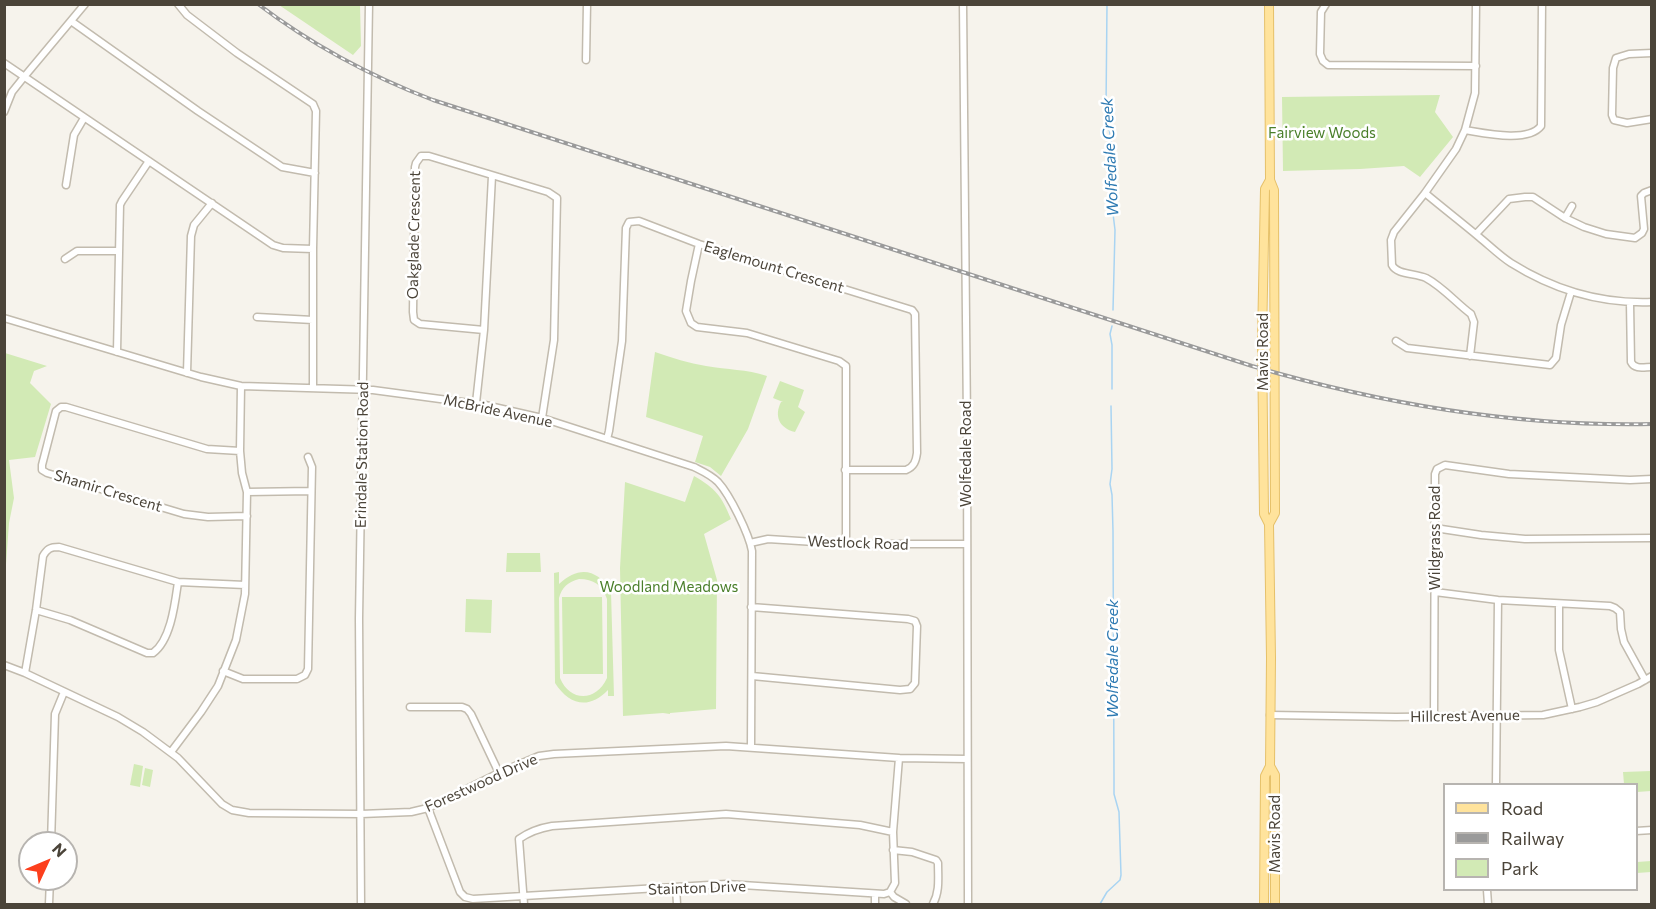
<!DOCTYPE html>
<html>
<head>
<meta charset="utf-8">
<style>
	body { margin:0 }
	#map { position:relative; width:1656px; height:909px; overflow:hidden; background:#f6f3ec; font-family:Commissioner,sans-serif }
	canvas { display:block }
	.frame { position:absolute; inset:0; border:6px solid #4b4439; pointer-events:none }
	.legend { position:absolute; left:1443px; top:783px; width:195px; height:108px; box-sizing:border-box; background:#fff; border:2px solid #b7b4b0; margin:0; padding:8px 10px; list-style:none; font-size:18px; color:#4b4439 }
	.legend li { display:flex; align-items:center; gap:12px; height:30px }
	.legend b { width:30px; border:2px solid #b7b4b0 }
	.north { position:absolute; left:18px; top:831px; width:60px; height:60px; box-sizing:border-box; background:#fff; border:2px solid #b7b4b0; border-radius:50%; rotate:46deg; font-size:16px; font-weight:700; line-height:24px; text-align:center; color:#4b4439 }
	.north::after { content:''; display:block; margin:auto; width:21px; height:27px; background:#fc3f1d; clip-path:polygon(50% 0,100% 100%,50% 72%,0 100%) }
</style>
</head>
<body>
<div id="map">
<canvas width="1656" height="909"></canvas>
<div class="frame"></div>
<ul class="legend">
<li><b style="height:8px;background:#ffe39c"></b>Road</li>
<li><b style="height:8px;background:#9a9a9a"></b>Railway</li>
<li><b style="height:16px;background:#d2eab5"></b>Park</li>
</ul>
<div class="north">N</div>
</div>
<script>
const ctx = document.querySelector('canvas').getContext('2d');
ctx.lineJoin = 'round';
function paint(path, color) { ctx.fillStyle = color; ctx.fill(path, 'evenodd'); }
function stroke(path, color, width, dash) { ctx.strokeStyle = color; ctx.lineWidth = width; ctx.lineCap = dash ? 'butt' : 'round'; ctx.setLineDash(dash || []); ctx.stroke(path); }
function label(font, color, halo, rows, align = 'center') {
  ctx.font = font + ' Commissioner,sans-serif'; ctx.lineWidth = 5; ctx.setLineDash([]); ctx.textBaseline = 'middle'; ctx.strokeStyle = halo; ctx.fillStyle = color; for (const [text, x, y, turn = 0] of rows) {
    ctx.save(); ctx.translate(x, y); ctx.rotate((+turn || 0) * Math.PI / 180); ctx.textAlign = isNaN(turn) ? turn : align; if (halo) ctx.strokeText(text, 0, 0); ctx.fillText(text, 0, 0); ctx.restore();
  }
}
const green = new Path2D(`
	M279 5H360L361 46 353 55Z
	M1440 95 1435 112 1453 137 1420 177 1404 166 1360 169 1283 171 1282 97Z
	M655 352C672 358 689 363 706 366 728 370 746 369 767 376L748 429 721 476 710 467 695 462 703 436 646 417Z
	M5 353 47 366 34 371 30 383 51 404 35 457 9 460 14 498 9 523 5 578Z
	M780 381 804 390 798 407 805 412 795 432C779 428 774 416 781 402H783L773 398Z
	M694 476C716 489 721 495 731 519L704 534 717 580 716 709 670 713V714L663 713 623 716 620 568 625 482 685 502Z
	M507 553H540L541 572H506Z
	M559 572V584C579 565 598 569 611 592L614 696H608V690C589 710 569 705 555 683L554 573ZM579 579C594 579 602 585 607 599V678C596 702 570 702 560 678L559 598C562 587 568 582 579 579Z
	M562 597H602L603 674H563Z
	M466 599 492 600 491 633 465 632Z
	M134 764 143 766 140 787 130 785Z
	M145 768 153 770 150 787 142 785Z
	M1651 771V791L1637 792 1636 784H1624L1623 772Z
	M1651 861V872L1637 873V862Z`);
const stream = new Path2D(`
	M1107 4 1106 109 1114 160V192L1111 197 1115 230 1113 310
	M1112 389V345L1110 334 1112 326
	M1100 904 1107 892 1120 880 1121 875 1119 812 1114 794V778L1113 531 1112 495 1110 484 1112 469 1111 406`);
const minor = new Path2D(`
	M178 4 187 15 237 53 313 104 316 111 313 249V388
	M963 4 967 423 968 904
	M1326 4 1321 12 1320 54 1323 61 1328 65 1476 66
	M71 21 198 111 282 167 315 173
	M1652 53 1629 54 1616 58 1613 68 1612 115 1614 120 1627 123 1652 119
	M586 60 587 4
	M4 63 273 245 283 248 313 249
	M4 112 12 92 24 77 85 4
	M1465 130C1484 133 1528 143 1541 126L1542 4
	M66 185 74 135 84 118
	M1425 193C1443 208 1461 222 1479 237 1490 246 1500 256 1511 263 1554 290 1601 304 1652 302
	M1565 218 1572 206
	M1476 234 1509 199 1525 197H1533L1565 218 1584 227 1606 234 1635 238 1642 233 1644 229 1641 196 1644 193 1652 190
	M699 244 691 281 686 311 691 323 697 327 747 333 839 361 846 366V544
	M65 259 77 251H119
	M1630 303 1631 362C1635 370 1644 367 1652 367
	M257 317 313 320
	M4 318 201 377 241 386 373 390 485 405 542 418 694 467C702 471 711 475 718 482 730 495 749 534 752 551L751 747
	M484 330 420 324 414 320 413 312 415 167 416 163 421 156H429L548 192 557 198 554 340 542 418
	M1396 341 1407 348 1550 365 1556 358 1561 325 1571 292
	M117 352 120 205 122 201 149 161
	M1470 356 1474 322 1471 314C1456 303 1443 287 1426 278 1415 273 1397 275 1392 265L1391 240 1394 232 1425 193 1456 149 1465 130 1475 93 1476 4
	M187 373 191 236 194 225 212 203
	M476 403 484 330 492 176
	M607 439 609 431 622 341 626 228 629 222 639 221 699 244 912 310 915 314 917 453C916 461 914 467 906 470H845
	M240 451 207 449 66 407H61L56 411 42 465V470L47 473 184 514 208 517 247 516
	M247 492 311 491
	M1435 528 1481 535 1525 539 1652 538
	M750 543 768 539 846 544H966
	M1435 592 1498 600 1610 606 1615 608 1620 612 1621 629 1624 642 1645 680
	M1559 604V650L1572 709
	M751 607 908 619 915 621 917 626 915 683 910 689 900 690 752 676
	M36 610 70 620 147 653H153C171 640 175 603 178 582
	M4 665 25 673 118 717 143 732 178 758 222 804 232 810 249 813 361 814 411 812 428 808 499 773 539 756 554 754 726 746 899 758 967 759
	M223 671 243 679H297L305 675 308 669 312 467 308 457
	M25 673 36 610 43 556C47 549 50 547 59 547L178 582 245 585
	M410 707H462L467 709 471 714 499 773
	M1270 715 1396 717 1543 715 1580 707 1597 702 1638 684 1652 676
	M1434 716 1435 474 1437 469 1445 465 1509 474 1630 480 1652 479
	M171 752 201 712 218 686 236 640 245 594 247 492 242 473 240 451 241 386
	M1496 784 1498 600
	M428 808 460 892 465 897 473 899 726 884 884 894 890 892 895 883 893 832 899 758
	M1636 831 1652 830
	M51 843 55 714 64 692
	M893 850 912 852 936 860 938 863C938 878 940 891 933 904
	M676 888 677 904
	M1487 890 1488 904
	M890 892 894 897 906 904
	M49 904 50 879
	M361 904 359 619 369 4
	M524 904 519 839C529 832 540 828 552 826L726 814 860 825 893 832
	M875 904V894`);
const major = new Path2D(`
	M1269 524 1275 513 1274 196V190L1270 180 1269 4
	M1270 766 1275 775V904
	M1264 904 1265 776 1270 766 1271 658 1269 524 1264 514 1262 339 1265 189 1270 180`);
const rail = new Path2D(`
	M258 4C312 45 370 76 433 100L1252 366C1382 404 1515 427 1652 424`);
const parkNames = [
	["Fairview Woods",1322,133],
	["Woodland Meadows",669,587]
];
const streetNames = [
	["Oakglade Crescent",414,235,-89],
	["Eaglemount Crescent",774,267,17],
	["Mavis Road",1263,352,-90],
	["McBride Avenue",498,411,12],
	["Wolfedale Road",966,454,-90],
	["Erindale Station Road",362,455,-89],
	["Shamir Crescent",108,491,17],
	["Wildgrass Road",1435,538,-90],
	["Westlock Road",858,543,2],
	["Hillcrest Avenue",1465,716,-1],
	["Forestwood Drive",481,783,-24],
	["Mavis Road",1275,834,-90],
	["Stainton Drive",697,888,-2]
];
const waterNames = [
	["Wolfedale Creek",1110,157,-93],
	["Wolfedale Creek",1113,659,-90]
];
paint(green, '#d2eab5');
stroke(stream, '#a9d4f2', 1.5);
stroke(minor, '#c2bbae', 9);
stroke(major, '#e6c16a', 10);
stroke(minor, '#fff', 6);
stroke(major, '#ffe39c', 8);
stroke(rail, '#9a9a9a', 4);
stroke(rail, '#fff', 1.5, [4.5]);
label('15px', '#4a7f2a', '#fff', parkNames);
label('15px', '#4b4439', '#fff', streetNames);
label('italic 16px', '#2e7ab2', '#fff', waterNames);
</script>
</body>
</html>
